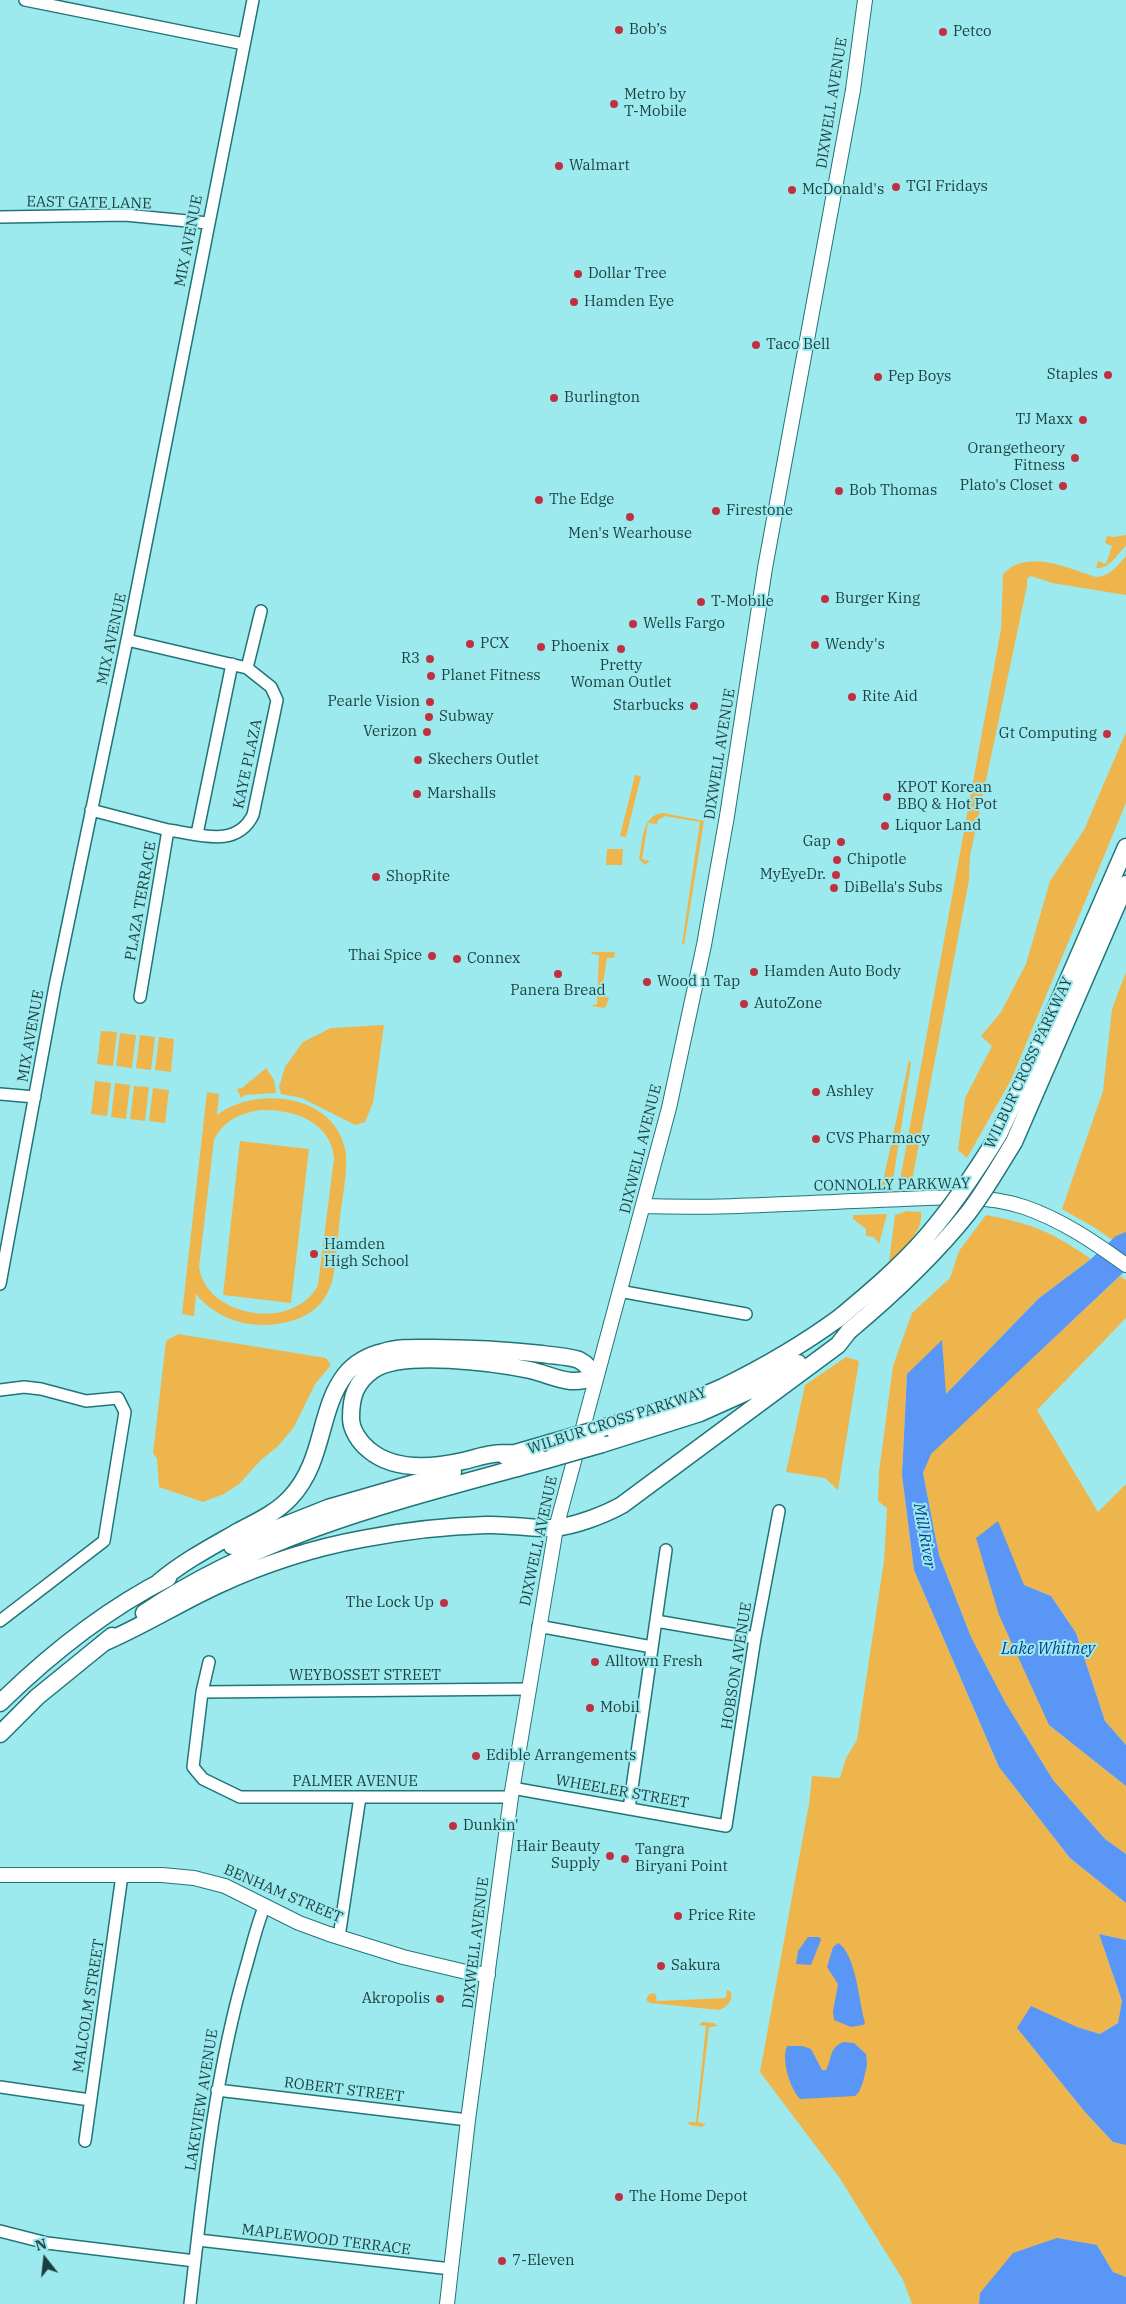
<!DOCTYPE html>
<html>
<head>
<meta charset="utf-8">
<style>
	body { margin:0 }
	#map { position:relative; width:1126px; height:2304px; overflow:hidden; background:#9ceaee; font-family:"IBM Plex Serif",serif }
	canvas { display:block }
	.north { position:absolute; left:20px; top:2234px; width:50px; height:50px; -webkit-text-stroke:4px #9ceaee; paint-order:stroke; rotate:344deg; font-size:14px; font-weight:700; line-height:20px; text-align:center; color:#1d3e3f }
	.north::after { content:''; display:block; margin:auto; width:18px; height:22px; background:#1d3e3f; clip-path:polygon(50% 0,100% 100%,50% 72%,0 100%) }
</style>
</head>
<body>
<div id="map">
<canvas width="1126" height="2304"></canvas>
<div class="north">N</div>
</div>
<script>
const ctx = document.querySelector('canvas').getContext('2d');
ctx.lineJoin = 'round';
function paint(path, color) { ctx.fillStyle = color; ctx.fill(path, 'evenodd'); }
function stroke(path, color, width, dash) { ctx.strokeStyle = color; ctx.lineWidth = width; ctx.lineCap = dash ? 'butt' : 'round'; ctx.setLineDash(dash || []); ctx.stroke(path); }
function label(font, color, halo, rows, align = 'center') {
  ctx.font = font + ' "IBM Plex Serif",serif'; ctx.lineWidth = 4; ctx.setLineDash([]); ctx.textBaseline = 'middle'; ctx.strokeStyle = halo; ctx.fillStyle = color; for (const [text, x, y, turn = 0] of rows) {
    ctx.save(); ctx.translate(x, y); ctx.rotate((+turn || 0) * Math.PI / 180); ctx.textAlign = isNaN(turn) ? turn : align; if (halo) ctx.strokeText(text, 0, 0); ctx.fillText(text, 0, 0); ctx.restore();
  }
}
const green = new Path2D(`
	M1126 535V546C1117 554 1110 569 1096 568L1098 561 1106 564 1112 546 1105 543 1107 536 1114 537Z
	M1126 556V595L1052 583 1031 576 1027 579V586L970 856 969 880 911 1186H899L1001 629 1003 574C1028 548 1067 568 1096 577 1111 576 1117 566 1126 556Z
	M1126 732V803L1011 1080 967 1158 958 1150 965 1098 992 1046 981 1036 1001 1012 1026 964 1050 881 1084 830Z
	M635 775 641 776 626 837 620 836Z
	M663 813 704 821 684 945 682 944 700 822 665 816 658 820 657 824 648 823 642 859 650 861 645 865 639 859C643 842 641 815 663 813Z
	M607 849H623L622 865H606Z
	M591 952H615L614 958H607L601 995 609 998 605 1008 590 1006 597 1004 599 955 592 954Z
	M1126 972V1250L1097 1229 1062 1209 1103 1091 1112 1009Z
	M384 1025 373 1103 365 1122 355 1125 302 1098 281 1094 279 1087 285 1067 303 1042 331 1028Z
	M101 1031 117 1032 113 1066 97 1064Z
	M120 1033 136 1035 132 1068 116 1066Z
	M140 1035 155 1037 151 1070 136 1068Z
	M159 1037 174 1039 171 1072 155 1070Z
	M909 1060 911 1063 892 1187 882 1188 880 1185 884 1177Z
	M266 1068 274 1080 276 1093 245 1095 241 1098 237 1089 242 1088Z
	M95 1081 111 1083 107 1116 91 1114Z
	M115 1083 130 1085 126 1119 111 1117Z
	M134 1086 149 1087 145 1121 130 1119Z
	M153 1088 169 1090 165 1123 149 1121Z
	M207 1092 219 1094 217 1115C252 1088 323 1092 342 1139 344 1145 346 1151 346 1157 347 1177 342 1198 340 1218 337 1239 337 1262 332 1282 330 1288 327 1294 324 1299 311 1318 285 1325 263 1325 237 1325 212 1314 196 1294L194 1316 182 1314ZM261 1110C292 1109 331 1121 334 1158L318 1285C295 1331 207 1319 199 1267L214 1140C223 1121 240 1113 261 1110Z
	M240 1141 309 1149 291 1303 223 1295Z
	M907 1211 921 1212C924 1232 902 1249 889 1262L895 1215Z
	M887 1214 879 1244 874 1237 866 1236V1229L853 1219V1215Z
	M986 1215C1033 1224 1052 1232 1091 1259L1038 1299 945 1395 907 1373 902 1475 914 1570 999 1767 1070 1858 1126 1903V1940L1099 1934 1122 2001 1118 2023 1100 2034 1077 2027 1017 2028 1085 2112 1113 2142 1126 2145V2277L1113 2272 1097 2245 980 2293 979 2304H912L903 2280 839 2177 760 2072 809 1804 812 1776 840 1778 846 1758 857 1740 884 1561 887 1508 878 1501 879 1472 893 1366 912 1313 950 1278 959 1251Z
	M1120 1276 1126 1280V1318L1037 1410 1098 1512 1126 1484V1745L1105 1721 1076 1633 1051 1596 1024 1585 1049 1725 1126 1786V1854L1105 1839 1053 1780 1005 1702 971 1637 939 1555 923 1473 930 1454Z
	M178 1334 326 1358 331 1365 315 1384 294 1427 278 1446 261 1460 239 1484 224 1494 203 1502 159 1487 157 1459 153 1453 166 1341Z
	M846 1357 859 1361 838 1490 825 1478 786 1472 805 1385Z
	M727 1990 731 1992C733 2001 727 2007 719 2010L650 2003 646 2000 649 1994 655 1993 657 2001 726 1998Z
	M702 2022 714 2023 718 2026 709 2027 698 2122 706 2124 702 2127 690 2125 687 2122H696L706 2026 699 2025Z`);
const water = new Path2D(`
	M1126 1232V1270L931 1454 923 1473 939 1555 971 1637 1005 1702 1053 1780 1105 1839 1126 1854V1903L1070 1858 999 1767 914 1570 902 1475 907 1374 942 1340 946 1394 1038 1299 1091 1259 1116 1236Z
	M998 1521 1024 1585 1051 1596 1076 1633 1105 1721 1126 1745V1786L1049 1725 999 1615 976 1538Z
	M1099 1934 1126 1940V2145L1113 2142 1085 2112 1017 2028 1031 2006 1077 2027 1100 2034 1118 2023 1122 2001Z
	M808 1937H819L821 1940 811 1965 796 1964 798 1951Z
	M838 1943C856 1953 859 2003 865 2023L863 2025 851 2027 834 2020 833 2011 838 1984 827 1967 833 1947Z
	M843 2042 854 2043 866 2054 867 2065 863 2082 859 2092 855 2096 800 2099C790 2088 781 2060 787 2046H802L811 2049 822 2070H826C832 2059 829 2048 843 2042Z
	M1057 2238 1097 2245 1113 2272 1126 2277V2304H979L980 2293 1013 2253Z`);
const minor = new Path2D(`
	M25 0 244 44
	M0 217 125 215 208 223
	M127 640 247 668 261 611
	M91 810 168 830 140 997
	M168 830C199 834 236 849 253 815L277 700 271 687 247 668
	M197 834 232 664
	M0 1094 35 1097
	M0 1284 55 986 127 640 253 0
	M619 1291 746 1314
	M0 1390 24 1387 41 1389 86 1401 118 1398 125 1412 104 1541 0 1621
	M656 1621 755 1638
	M538 1626 652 1647
	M209 1662 202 1692 193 1767 203 1779 240 1797H511
	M202 1692 529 1689
	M512 1788 726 1826 755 1638 779 1511
	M629 1809 666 1550
	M339 1937 360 1797
	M0 2087 90 2100
	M217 2090 468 2120
	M85 2141 122 1875
	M0 2231 47 2243 195 2261
	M198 2240 451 2269
	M190 2304C203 2190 214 2077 246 1967 252 1946 257 1924 265 1905`);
const major = new Path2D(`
	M643 1206C721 1209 800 1203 878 1200 925 1199 979 1192 1024 1207 1062 1220 1094 1242 1126 1265
	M0 1875H162L194 1878 225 1886 299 1923 329 1934 403 1957 466 1972 488 1975
	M447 2304 468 2120 511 1797 556 1528 669 1108 704 945 727 816 765 568 853 90 865 0`);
const highway = new Path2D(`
	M999 1134 1027 1074 1126 847
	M1014 1142 1126 884
	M606 1427C645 1415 686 1404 723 1387 764 1367 802 1345 839 1318
	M602 1444 700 1413 749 1391 798 1363
	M505 1456 550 1443
	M232 1546 328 1508 453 1472
	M159 1582C184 1561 211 1547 239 1531 256 1522 276 1513 290 1498 325 1461 318 1410 345 1375 354 1363 369 1355 383 1352 399 1347 416 1348 432 1348 469 1348 506 1350 542 1354 554 1356 568 1356 579 1360 587 1364 591 1370 595 1376 571 1388 555 1376 530 1370 495 1363 403 1350 373 1370 355 1383 351 1397 351 1418 351 1430 360 1443 369 1450 394 1471 432 1468 463 1461 473 1459 483 1455 493 1454 500 1453 508 1453 515 1453
	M144 1613C267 1530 406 1499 546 1460
	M103 1643C143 1626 179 1603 218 1585 264 1564 313 1548 362 1539 403 1531 445 1526 486 1525 509 1524 532 1529 554 1528 575 1526 604 1515 622 1505L838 1345 849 1331
	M0 1703C50 1654 105 1610 168 1578
	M0 1734 37 1697 112 1636`);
const highwayBridge = new Path2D(`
	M839 1318C869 1293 900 1267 926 1237 954 1205 977 1170 999 1134
	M849 1331C892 1295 933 1257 968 1213 985 1191 999 1166 1014 1142
	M550 1443 606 1427
	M546 1460 602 1444`);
const markers = [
	[619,30,5,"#c13041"],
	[943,32,5,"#c13041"],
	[614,104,5,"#c13041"],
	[559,166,5,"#c13041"],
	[896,187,5,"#c13041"],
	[792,190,5,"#c13041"],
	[578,274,5,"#c13041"],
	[574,302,5,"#c13041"],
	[756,345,5,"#c13041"],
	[1108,375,5,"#c13041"],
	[878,377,5,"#c13041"],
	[554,398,5,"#c13041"],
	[1083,420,5,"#c13041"],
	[1075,458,5,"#c13041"],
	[1063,486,5,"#c13041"],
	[839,491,5,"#c13041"],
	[539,500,5,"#c13041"],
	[716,511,5,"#c13041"],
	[630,517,5,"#c13041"],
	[825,599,5,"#c13041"],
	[701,602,5,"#c13041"],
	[633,624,5,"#c13041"],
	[470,644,5,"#c13041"],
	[815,645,5,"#c13041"],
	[541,647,5,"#c13041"],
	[621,649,5,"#c13041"],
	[430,659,5,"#c13041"],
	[431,676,5,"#c13041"],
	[852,697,5,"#c13041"],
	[430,702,5,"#c13041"],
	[694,706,5,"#c13041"],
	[429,717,5,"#c13041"],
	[427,732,5,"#c13041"],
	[1107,734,5,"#c13041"],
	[418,760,5,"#c13041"],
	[417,794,5,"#c13041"],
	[887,797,5,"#c13041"],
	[885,826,5,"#c13041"],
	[841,842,5,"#c13041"],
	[837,860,5,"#c13041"],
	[836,875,5,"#c13041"],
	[376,877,5,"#c13041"],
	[834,888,5,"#c13041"],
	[432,956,5,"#c13041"],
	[457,959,5,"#c13041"],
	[754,972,5,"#c13041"],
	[558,974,5,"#c13041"],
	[647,982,5,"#c13041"],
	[744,1004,5,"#c13041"],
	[816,1092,5,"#c13041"],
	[816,1139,5,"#c13041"],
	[314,1254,5,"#c13041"],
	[444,1603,5,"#c13041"],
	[595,1662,5,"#c13041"],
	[590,1708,5,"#c13041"],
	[476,1756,5,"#c13041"],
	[453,1826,5,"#c13041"],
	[610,1856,5,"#c13041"],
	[625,1859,5,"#c13041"],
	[678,1916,5,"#c13041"],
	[661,1966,5,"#c13041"],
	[440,1999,5,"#c13041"],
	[619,2197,5,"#c13041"],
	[502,2261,5,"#c13041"]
];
const poiNames = [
	["Bob’s",629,30],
	["Petco",953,32],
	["Metro by",624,95],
	["T-Mobile",624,112],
	["Walmart",569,166],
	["TGI Fridays",906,187],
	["McDonald's",802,190],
	["Dollar Tree",588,274],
	["Hamden Eye",584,302],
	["Taco Bell",766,345],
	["Staples",1098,375,"right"],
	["Pep Boys",888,377],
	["Burlington",564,398],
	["TJ Maxx",1073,420,"right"],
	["Orangetheory",1065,449,"right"],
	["Fitness",1065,466,"right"],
	["Plato's Closet",1053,486,"right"],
	["Bob Thomas",849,491],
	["The Edge",549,500],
	["Firestone",726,511],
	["Men's Wearhouse",630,534,"center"],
	["Burger King",835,599],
	["T-Mobile",711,602],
	["Wells Fargo",643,624],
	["PCX",480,644],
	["Wendy's",825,645],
	["Phoenix",551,647],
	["R3",420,659,"right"],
	["Pretty",621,666,"center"],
	["Woman Outlet",621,683,"center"],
	["Planet Fitness",441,676],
	["Rite Aid",862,697],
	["Pearle Vision",420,702,"right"],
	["Starbucks",684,706,"right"],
	["Subway",439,717],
	["Verizon",417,732,"right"],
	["Gt Computing",1097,734,"right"],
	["Skechers Outlet",428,760],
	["KPOT Korean",897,788],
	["BBQ & Hot Pot",897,805],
	["Marshalls",427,794],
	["Liquor Land",895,826],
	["Gap",831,842,"right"],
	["Chipotle",847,860],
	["MyEyeDr.",826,875,"right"],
	["ShopRite",386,877],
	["DiBella's Subs",844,888],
	["Thai Spice",422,956,"right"],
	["Connex",467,959],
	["Hamden Auto Body",764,972],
	["Wood n Tap",657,982],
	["Panera Bread",558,991,"center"],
	["AutoZone",754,1004],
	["Ashley",826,1092],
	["CVS Pharmacy",826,1139],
	["Hamden",324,1245],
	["High School",324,1262],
	["The Lock Up",434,1603,"right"],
	["Alltown Fresh",605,1662],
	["Mobil",600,1708],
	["Edible Arrangements",486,1756],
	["Dunkin'",463,1826],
	["Hair Beauty",600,1847,"right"],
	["Supply",600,1864,"right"],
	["Tangra",635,1850],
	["Biryani Point",635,1867],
	["Price Rite",688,1916],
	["Sakura",671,1966],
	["Akropolis",430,1999,"right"],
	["The Home Depot",629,2197],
	["7-Eleven",512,2261]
];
const streetNames = [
	["DIXWELL AVENUE",832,103,-81],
	["EAST GATE LANE",89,203,1],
	["MIX AVENUE",189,241,-79],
	["MIX AVENUE",112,639,-78],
	["DIXWELL AVENUE",720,754,-81],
	["KAYE PLAZA",248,764,-78],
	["PLAZA TERRACE",141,901,-80],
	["MIX AVENUE",31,1036,-80],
	["WILBUR CROSS PARKWAY",1029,1063,-65],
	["DIXWELL AVENUE",641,1149,-76],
	["CONNOLLY PARKWAY",892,1185,-1],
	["WILBUR CROSS PARKWAY",617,1421,-18],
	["DIXWELL AVENUE",539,1541,-78],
	["HOBSON AVENUE",737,1666,-81],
	["WEYBOSSET STREET",365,1676],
	["PALMER AVENUE",355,1782],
	["WHEELER STREET",622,1792,10],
	["BENHAM STREET",283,1894,23],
	["DIXWELL AVENUE",476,1943,-83],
	["MALCOLM STREET",89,2006,-81],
	["ROBERT STREET",344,2090,7],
	["LAKEVIEW AVENUE",202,2100,-81],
	["MAPLEWOOD TERRACE",326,2240,7]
];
const waterNames = [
	["Mill River",924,1536,80],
	["Lake Whitney",1048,1649]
];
paint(green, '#eeb54d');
paint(water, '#5a96f6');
stroke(minor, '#217579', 14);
stroke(major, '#217579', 16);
stroke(highway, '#217579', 19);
stroke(minor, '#fff', 11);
stroke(major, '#fff', 14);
stroke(highway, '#fff', 16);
stroke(highwayBridge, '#217579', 19, []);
stroke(highwayBridge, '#fff', 16);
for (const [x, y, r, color] of markers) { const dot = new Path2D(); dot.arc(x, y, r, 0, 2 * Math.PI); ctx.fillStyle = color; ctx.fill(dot); stroke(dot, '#9ceaee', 2); }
label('15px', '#1d3e3f', '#9ceaee', poiNames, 'left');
label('15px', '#1d3e3f', '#9ceaee', streetNames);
label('italic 16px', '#033d91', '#9ceaee', waterNames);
</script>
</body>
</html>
